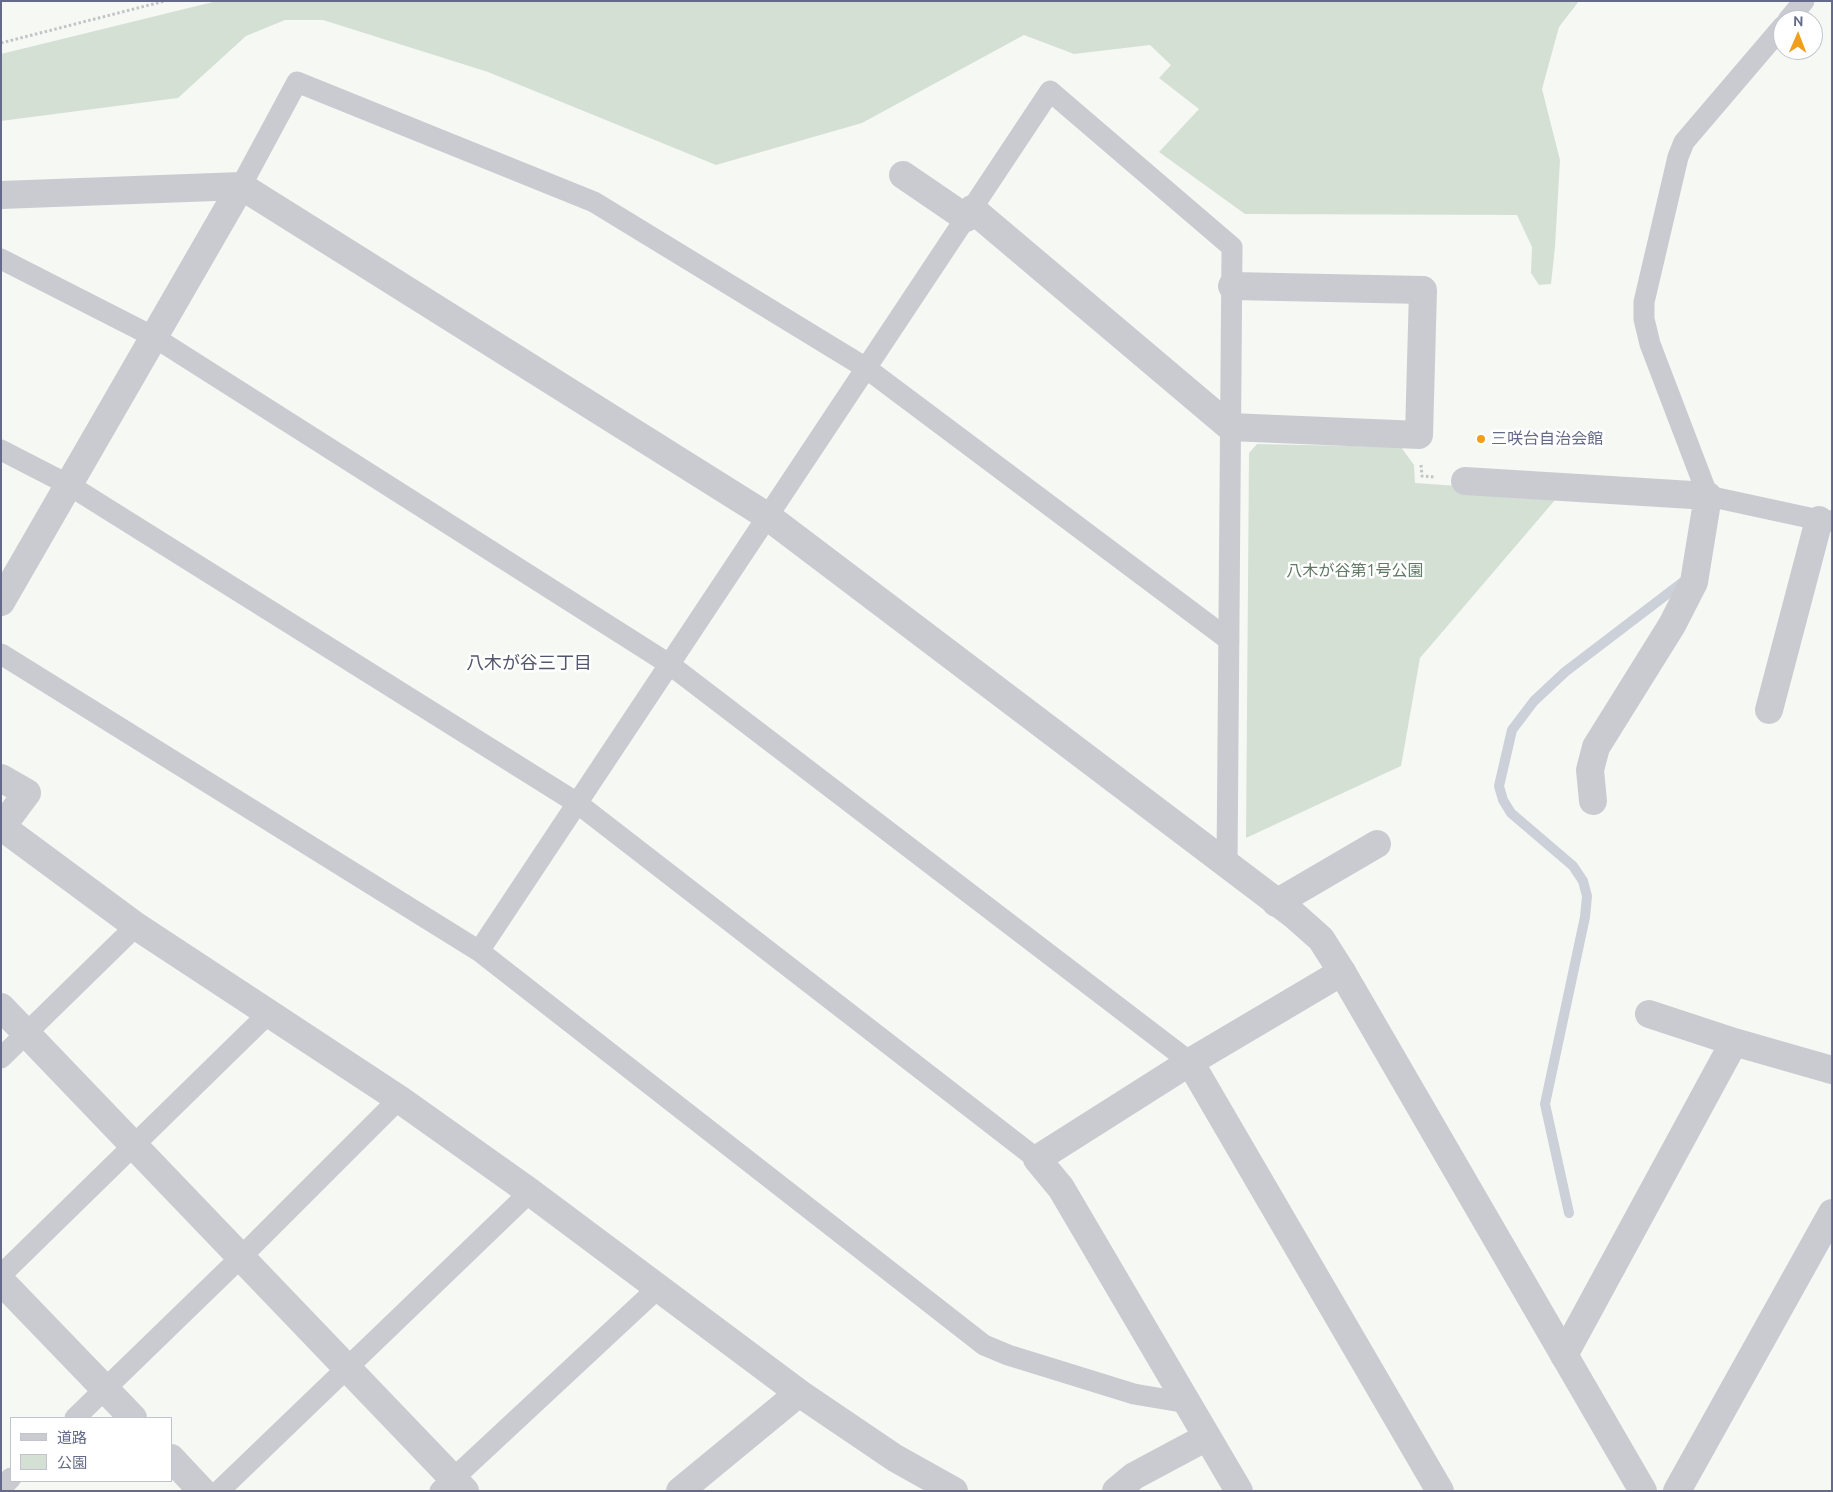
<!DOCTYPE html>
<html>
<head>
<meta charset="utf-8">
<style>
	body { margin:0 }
	#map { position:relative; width:1833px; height:1492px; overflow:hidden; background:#f6f8f4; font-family:Ubuntu,"Noto Sans JP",sans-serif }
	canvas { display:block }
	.frame { position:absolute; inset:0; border:2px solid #646a88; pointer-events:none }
	.legend { position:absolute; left:10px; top:1417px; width:162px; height:65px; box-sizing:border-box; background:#fff; border:1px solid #c1c3cf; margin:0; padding:6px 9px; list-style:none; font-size:15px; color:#646a88 }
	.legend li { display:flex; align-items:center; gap:10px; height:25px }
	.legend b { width:25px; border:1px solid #c1c3cf }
	.north { position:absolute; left:1773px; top:10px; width:50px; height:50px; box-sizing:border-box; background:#fff; border:1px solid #c1c3cf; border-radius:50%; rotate:1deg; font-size:14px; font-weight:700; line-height:20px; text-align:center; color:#646a88 }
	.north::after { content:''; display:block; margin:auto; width:18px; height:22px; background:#f19e1b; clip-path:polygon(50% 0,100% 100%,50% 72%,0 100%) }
</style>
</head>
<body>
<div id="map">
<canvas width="1833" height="1492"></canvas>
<div class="frame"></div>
<ul class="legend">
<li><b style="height:6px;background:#cacbd0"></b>道路</li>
<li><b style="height:14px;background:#d5e0d5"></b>公園</li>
</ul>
<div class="north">N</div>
</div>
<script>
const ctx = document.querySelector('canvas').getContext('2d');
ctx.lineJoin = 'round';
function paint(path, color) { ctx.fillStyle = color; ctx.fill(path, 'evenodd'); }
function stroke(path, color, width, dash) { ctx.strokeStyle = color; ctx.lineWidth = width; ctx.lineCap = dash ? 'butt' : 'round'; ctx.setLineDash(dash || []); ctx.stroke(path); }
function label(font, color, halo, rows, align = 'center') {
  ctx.font = font + ' Ubuntu,"Noto Sans JP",sans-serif'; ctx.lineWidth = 5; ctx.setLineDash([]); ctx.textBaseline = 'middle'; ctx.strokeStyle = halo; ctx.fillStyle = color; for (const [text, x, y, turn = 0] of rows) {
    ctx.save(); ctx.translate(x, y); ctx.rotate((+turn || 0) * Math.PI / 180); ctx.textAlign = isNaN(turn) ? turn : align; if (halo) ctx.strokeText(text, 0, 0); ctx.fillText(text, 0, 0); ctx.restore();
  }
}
const green = new Path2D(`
	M217 1H1579L1559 27 1542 89 1560 160 1555 247 1551 284 1539 285 1531 273 1532 247 1517 215 1245 214 1159 152 1199 109 1159 78 1171 65 1150 45 1074 54 1024 35 862 123 716 165 488 72 323 20H285L246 36 178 98 1 121V54Z
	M1257 444 1401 447 1414 465 1415 483 1561 493 1420 658 1401 766 1246 838 1249 453Z`);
const stream = new Path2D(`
	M1569 1213 1545 1104 1585 917 1587 896 1583 881 1573 866 1511 813 1503 800 1499 786 1512 730 1534 701 1565 672 1683 582`);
const path = new Path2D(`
	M1 43 165 1
	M1421 465 1422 476 1435 477`);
const service = new Path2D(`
	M1788 20 1804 1
	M1783 26 1684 142 1678 157 1644 302V319L1650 344 1708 496 1819 520 1832 521
	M241 186 297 82 594 202 866 368 1229 640
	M1 259 154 337 669 664 1190 1062
	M1 450 69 485 577 803 1037 1159
	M1 654 479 951 984 1345 1008 1355 1134 1394 1187 1403
	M479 951 1050 91 1232 247 1227 865
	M1 1058 136 926
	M1 1275 269 1013
	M75 1418 241 1257 399 1099
	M1 1488 11 1478
	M219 1491 530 1192
	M440 1491 658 1288`);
const minor = new Path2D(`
	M903 175 966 218
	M1 195 241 186
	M972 209 1230 427 1419 435 1423 290 1232 286
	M1465 481 1708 496 1694 582 1672 625 1596 747 1590 770 1593 801
	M1 602 241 186
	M1769 710 1819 520
	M1 778 27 793 1 828
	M2 827 136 926 399 1099 530 1192 799 1393 895 1458 954 1491
	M1276 903 1377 844
	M1 1007 465 1491
	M1649 1014 1734 1042
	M1190 1062 1440 1491
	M1 1281 133 1418
	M1564 1355 1734 1042 1832 1070
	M171 1458 202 1491
	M680 1491 799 1393
	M1116 1491 1134 1476 1207 1437
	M1239 1491 1061 1188 1037 1159 1190 1062 1342 972
	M1677 1491 1832 1213`);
const tertiary = new Path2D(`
	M241 186 767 516 1294 915 1321 939 1342 972 1643 1491`);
const markers = [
	[1481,439,5,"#f19e1b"]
];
const poiNames = [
	["三咲台自治会館",1491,439]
];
const parkNames = [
	["八木が谷第1号公園",1355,571]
];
const neighbourhoodNames = [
	["八木が谷三丁目",529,663]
];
paint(green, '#d5e0d5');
stroke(stream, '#ccd0d8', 10);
stroke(path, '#c2c3c6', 3, [2.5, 2.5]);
stroke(service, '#cacbd0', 21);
stroke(minor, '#cacbd0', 28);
stroke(tertiary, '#cacbd0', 28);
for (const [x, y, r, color] of markers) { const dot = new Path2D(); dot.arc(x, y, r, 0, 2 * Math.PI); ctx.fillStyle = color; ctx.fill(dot); stroke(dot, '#fff', 2); }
label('16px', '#646a88', '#fff', poiNames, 'left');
label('16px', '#5f7964', '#fff', parkNames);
label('18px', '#53576c', '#fff', neighbourhoodNames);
</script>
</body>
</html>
